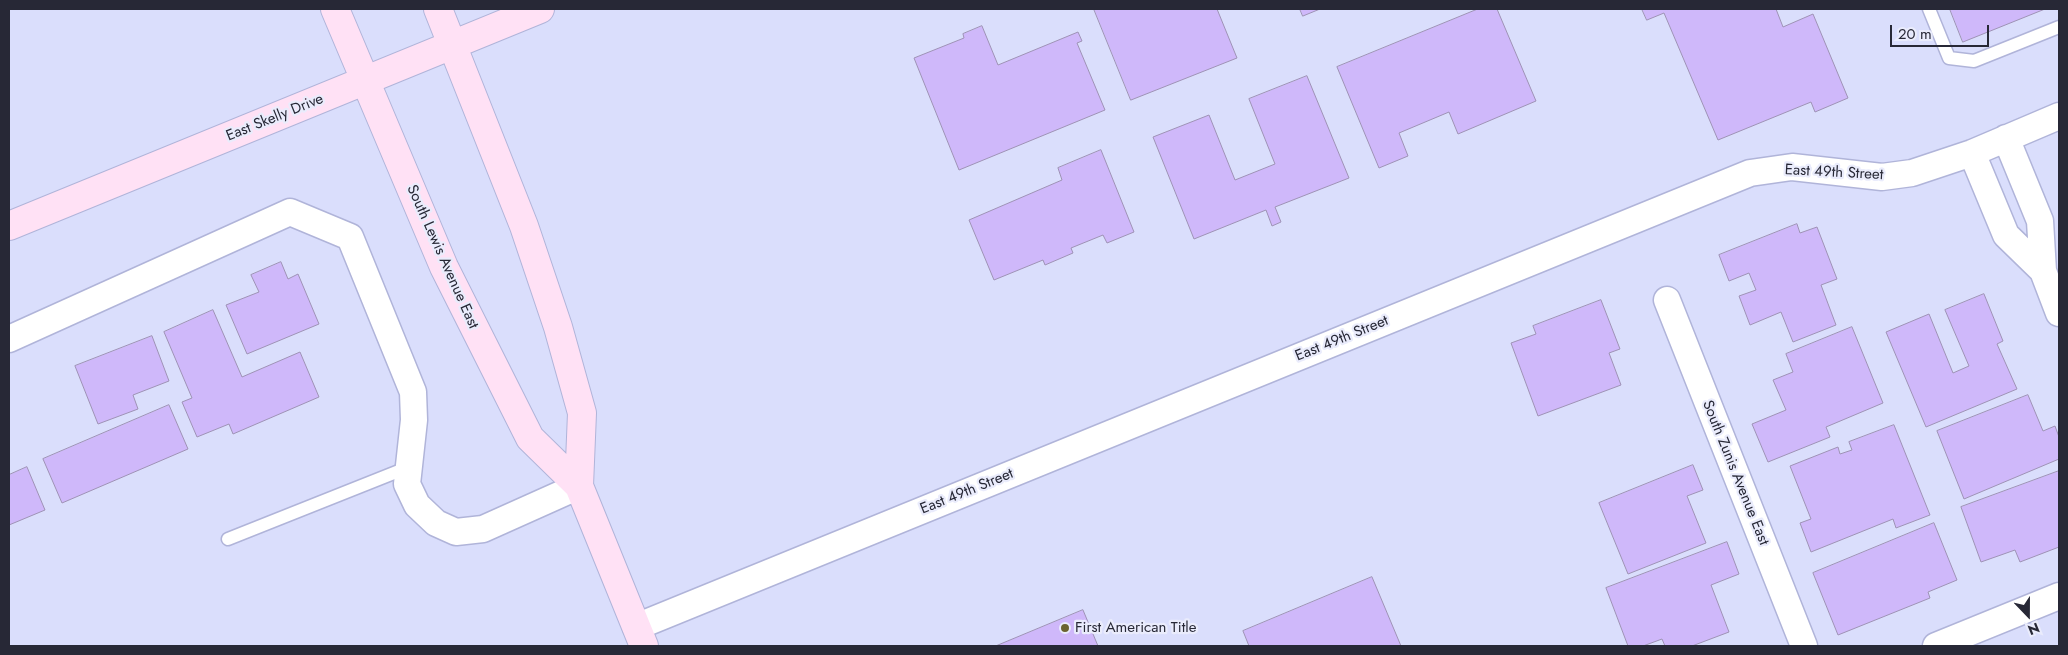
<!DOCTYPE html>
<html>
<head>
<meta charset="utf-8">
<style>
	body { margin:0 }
	#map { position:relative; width:2068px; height:655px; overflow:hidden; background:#dadefc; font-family:Jost,sans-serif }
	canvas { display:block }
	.frame { position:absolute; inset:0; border:10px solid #272836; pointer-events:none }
	.north { position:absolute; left:2003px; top:590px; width:50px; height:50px; -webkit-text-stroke:4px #eaecfc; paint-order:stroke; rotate:158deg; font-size:14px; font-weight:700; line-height:20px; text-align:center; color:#272836 }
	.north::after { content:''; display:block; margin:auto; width:18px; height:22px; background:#272836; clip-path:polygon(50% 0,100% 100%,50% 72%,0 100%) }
	.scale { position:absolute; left:1890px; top:25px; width:99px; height:22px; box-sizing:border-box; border:2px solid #272836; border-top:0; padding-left:6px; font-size:15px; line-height:18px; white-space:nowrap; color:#272836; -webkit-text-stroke:4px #eaecfc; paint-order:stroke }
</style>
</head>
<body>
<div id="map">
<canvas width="2068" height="655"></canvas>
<div class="frame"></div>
<div class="north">N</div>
<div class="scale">20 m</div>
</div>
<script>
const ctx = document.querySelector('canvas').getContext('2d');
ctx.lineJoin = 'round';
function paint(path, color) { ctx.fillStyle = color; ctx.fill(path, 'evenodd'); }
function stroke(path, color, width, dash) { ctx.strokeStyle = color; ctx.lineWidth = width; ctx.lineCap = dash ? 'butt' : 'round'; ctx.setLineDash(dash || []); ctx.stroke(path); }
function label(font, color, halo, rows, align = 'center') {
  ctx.font = font + ' Jost,sans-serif'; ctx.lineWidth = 4.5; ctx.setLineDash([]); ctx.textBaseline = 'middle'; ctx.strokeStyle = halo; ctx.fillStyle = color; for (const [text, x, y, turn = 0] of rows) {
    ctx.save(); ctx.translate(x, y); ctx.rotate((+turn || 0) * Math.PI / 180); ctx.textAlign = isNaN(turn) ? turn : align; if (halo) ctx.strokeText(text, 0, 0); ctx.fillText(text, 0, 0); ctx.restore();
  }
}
const building = new Path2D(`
	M1094 9H1217L1237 58 1131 100Z
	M1300 9H1320L1303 16Z
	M1478 9H1497L1536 101 1458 134 1449 112 1399 133 1408 156 1379 168 1337 67Z
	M1642 9H1776L1783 27 1813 14 1848 98 1815 112 1811 102 1718 140 1664 13 1647 20Z
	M1950 9H2045L1963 42Z
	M982 26 998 65 1078 32 1082 41 1077 43 1105 110 959 170 914 58 964 38 963 34Z
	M1307 76 1349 178 1275 207 1281 222 1272 226 1266 210 1194 239 1153 137 1209 115 1235 180 1275 164 1249 99Z
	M1101 150 1134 232 1107 243 1103 235 1071 248 1073 253 1045 265 1043 260 994 280 969 220 1062 180 1058 168Z
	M1797 224 1800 233 1817 227 1837 279 1821 285 1836 325 1793 342 1781 312 1750 325 1739 296 1756 290 1749 273 1729 281 1719 255Z
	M281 262 288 279 298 274 319 324 247 354 226 305 259 292 251 275Z
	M1984 294 2003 341 1997 344 2017 389 1926 427 1886 332 1929 314 1953 373 1969 366 1945 310Z
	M1601 300 1620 349 1609 353 1621 385 1538 416 1511 343 1536 334 1533 326Z
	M213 310 242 377 300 352 319 397 233 434 229 424 197 437 182 402 192 398 164 332Z
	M1852 327 1883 403 1826 427 1830 437 1768 462 1752 424 1786 410 1773 380 1793 372 1786 354Z
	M152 336 169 381 133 395 138 409 98 424 75 366Z
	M2028 395 2043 431 2055 426 2059 437V459L1964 499 1937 431Z
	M169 405 188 449 62 503 43 459Z
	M1894 425 1930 515 1896 528 1893 519 1811 552 1800 523 1811 519 1790 466 1838 447 1840 454 1852 450 1849 442Z
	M1693 465 1703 490 1687 496 1706 543 1628 574 1599 503Z
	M27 467 45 510 9 525V475Z
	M2059 471V547L2020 562 2015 550 1981 562 1961 507Z
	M1934 523 1957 580 1928 592 1930 598 1838 635 1813 573Z
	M1727 542 1739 574 1711 585 1729 632 1692 646H1665L1662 639 1643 646H1628L1606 588Z
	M1372 577 1401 646H1249L1243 631Z
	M1083 610 1098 646H996Z`);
const lane = new Path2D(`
	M1929 9 1949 58 1974 61 2059 27
	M228 539 409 467`);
const street = new Path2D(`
	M2006 138 2040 221 2043 271 2059 313
	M1972 153 2006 235 2043 271
	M1667 300 1804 646
	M9 339 290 212 350 237 413 392 414 420 407 484 417 505 436 523 456 532 483 529 579 486
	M636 627 1750 173 1792 167 1882 177 1912 173 1972 153 2059 116
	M1936 646 2059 596`);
const secondary = new Path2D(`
	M335 9 444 267 530 438 579 486 644 646
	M438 9 524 226 558 327 582 413 579 486
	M9 226 540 9`);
const markers = [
	[1065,628,5,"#6b6330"]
];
const streetNames = [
	["East Skelly Drive",275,118,-22],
	["East 49th Street",1834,173,3],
	["South Lewis Avenue East",442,257,66],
	["East 49th Street",1342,339,-22],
	["South Zunis Avenue East",1735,473,68],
	["East 49th Street",967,492,-22]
];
const poiNames = [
	["First American Title",1075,628]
];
paint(building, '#cfb8fa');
stroke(building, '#9e92b5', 1);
stroke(lane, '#b0b4d9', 15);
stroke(street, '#b0b4d9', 29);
stroke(secondary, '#b0b4d9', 30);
stroke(lane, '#fff', 12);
stroke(street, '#fff', 26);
stroke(secondary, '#ffe1f5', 28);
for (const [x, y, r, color] of markers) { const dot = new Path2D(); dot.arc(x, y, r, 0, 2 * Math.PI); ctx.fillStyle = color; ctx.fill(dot); stroke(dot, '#eaecfc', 2); }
label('15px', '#272836', '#eaecfc', streetNames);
label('15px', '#272836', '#eaecfc', poiNames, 'left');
</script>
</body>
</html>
